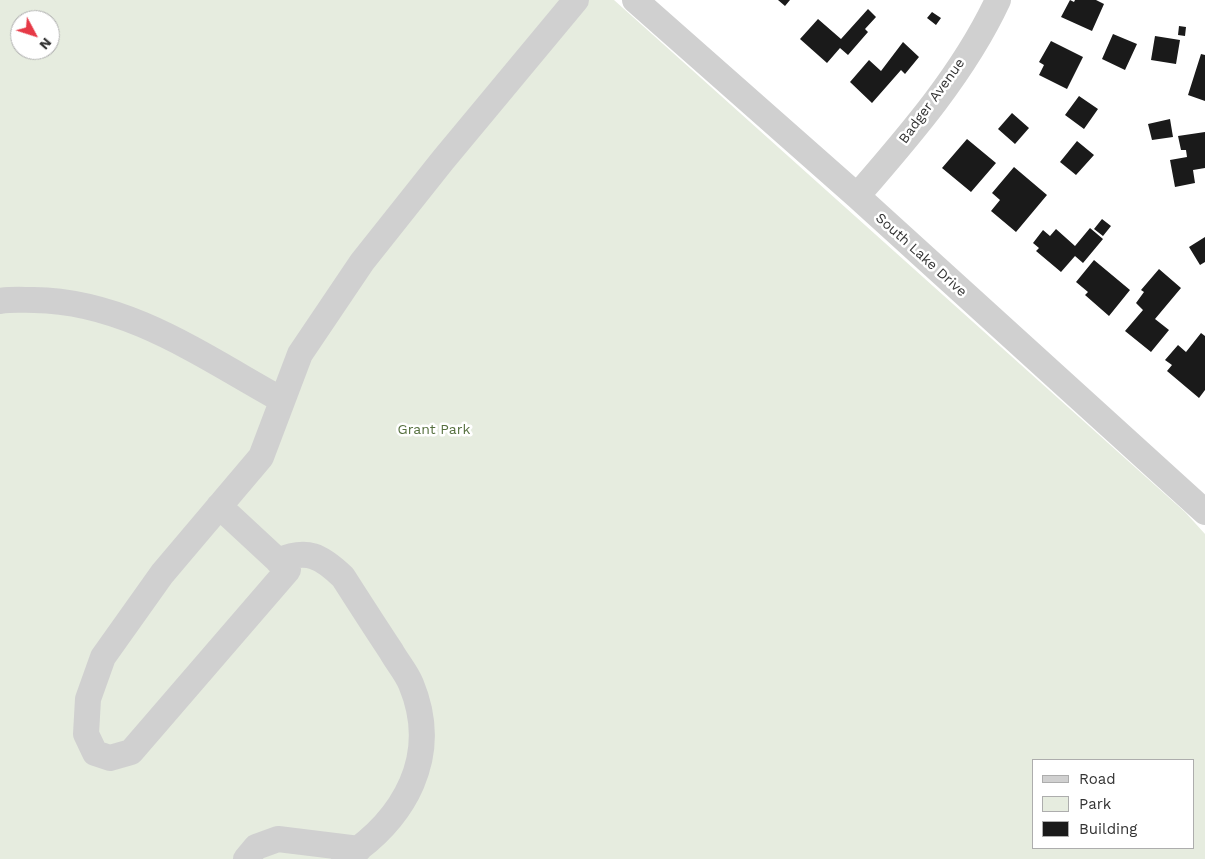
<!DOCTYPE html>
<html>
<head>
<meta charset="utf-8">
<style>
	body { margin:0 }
	#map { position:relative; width:1205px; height:859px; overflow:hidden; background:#fff; font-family:"Work Sans",sans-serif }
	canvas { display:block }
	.legend { position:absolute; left:1032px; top:759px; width:162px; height:90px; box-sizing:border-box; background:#fff; border:1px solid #adadad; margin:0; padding:6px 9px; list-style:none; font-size:15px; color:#333 }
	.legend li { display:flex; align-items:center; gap:10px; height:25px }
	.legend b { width:25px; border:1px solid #adadad }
	.north { position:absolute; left:10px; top:10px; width:50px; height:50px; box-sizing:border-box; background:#fff; border:1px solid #adadad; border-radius:50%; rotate:130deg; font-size:14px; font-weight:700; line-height:20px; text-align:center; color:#333 }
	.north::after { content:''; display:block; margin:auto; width:18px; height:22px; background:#e63946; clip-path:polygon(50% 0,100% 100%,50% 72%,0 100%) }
</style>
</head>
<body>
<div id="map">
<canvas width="1205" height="859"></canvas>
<ul class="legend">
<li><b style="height:6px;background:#d0d0d0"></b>Road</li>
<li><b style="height:14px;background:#e6ecdf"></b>Park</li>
<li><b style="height:14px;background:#1a1a1a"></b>Building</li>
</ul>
<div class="north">N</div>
</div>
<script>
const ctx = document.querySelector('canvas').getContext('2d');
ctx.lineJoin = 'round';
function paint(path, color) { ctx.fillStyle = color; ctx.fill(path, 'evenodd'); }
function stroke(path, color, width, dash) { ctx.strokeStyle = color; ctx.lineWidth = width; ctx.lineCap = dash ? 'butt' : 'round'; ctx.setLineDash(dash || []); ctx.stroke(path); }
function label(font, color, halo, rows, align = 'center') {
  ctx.font = font + ' "Work Sans",sans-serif'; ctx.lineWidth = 5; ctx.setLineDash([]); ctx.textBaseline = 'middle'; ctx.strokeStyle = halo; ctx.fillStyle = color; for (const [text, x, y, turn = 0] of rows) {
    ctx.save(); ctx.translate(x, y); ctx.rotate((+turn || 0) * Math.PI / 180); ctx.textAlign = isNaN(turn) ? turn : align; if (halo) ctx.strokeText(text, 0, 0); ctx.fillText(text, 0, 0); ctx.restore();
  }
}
const green = new Path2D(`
	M0 0H614L1185 512 1205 534V859H0ZM20 20H50V50H20ZM1034 760H1194V848H1034Z`);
const building = new Path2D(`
	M778 0H790L785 6Z
	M1070 0 1074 2 1075 0H1096L1104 4 1092 31 1061 17Z
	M868 9 876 17 865 29 868 32 848 55 840 48 827 63 800 39 818 19 841 39Z
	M932 12 941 18 936 25 927 18Z
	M1179 26 1186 27 1185 36 1178 35Z
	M1113 34 1137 44 1125 70 1102 59Z
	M1155 36 1180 40 1176 64 1151 60Z
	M1051 41 1083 57 1067 89 1039 75 1044 65 1039 62Z
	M903 42 919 57 905 74 901 70 872 103 850 82 869 60 881 71Z
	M1201 54 1205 55V101L1188 95Z
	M1079 96 1098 109 1084 129 1065 115Z
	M1012 113 1029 128 1015 144 998 129Z
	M1170 119 1173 137 1152 140 1148 124Z
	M1205 132V168L1193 170 1195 183 1175 187 1170 160 1187 157 1186 150H1181L1178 136Z
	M967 139 996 163 971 192 942 168Z
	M1077 141 1094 155 1076 175 1060 162Z
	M1014 167 1047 195 1016 232 991 211 1000 200 992 193Z
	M1102 219 1111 226 1103 236 1094 229Z
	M1090 228 1103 239 1083 263 1075 256 1061 272 1036 251 1039 248 1033 243 1043 230 1050 236 1056 229 1075 246Z
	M1205 237V262L1200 265 1189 247Z
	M1094 260 1130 290 1109 316 1085 295 1088 292 1076 282Z
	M1159 269 1181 288 1155 319 1169 330 1151 352 1125 331 1143 310 1136 303 1144 292 1141 290Z
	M1201 333 1205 336V390L1199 398 1167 371 1172 365 1165 360 1178 345 1186 352Z`);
const minor = new Path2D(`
	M635 0 857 196 1205 512
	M857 196C909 136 964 73 998 0
	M0 301C11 299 23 300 34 300 127 301 204 357 282 400
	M219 506 288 570 131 752 110 758 95 753 86 734 88 699 103 657 162 574 261 457 300 354 362 262 443 160 576 0
	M278 561C307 548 321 556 343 577 359 602 375 627 391 651 397 662 406 672 411 684 441 756 405 819 344 859
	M246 859 256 847 278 839 359 849`);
const streetNames = [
	["Badger Avenue",932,101,-54],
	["South Lake Drive",921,255,42]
];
const parkNames = [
	["Grant Park",434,430]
];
paint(green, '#e6ecdf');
paint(building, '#1a1a1a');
stroke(minor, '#d0d0d0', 26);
label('14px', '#333', '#fff', streetNames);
label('14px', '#56703f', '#fff', parkNames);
</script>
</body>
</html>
